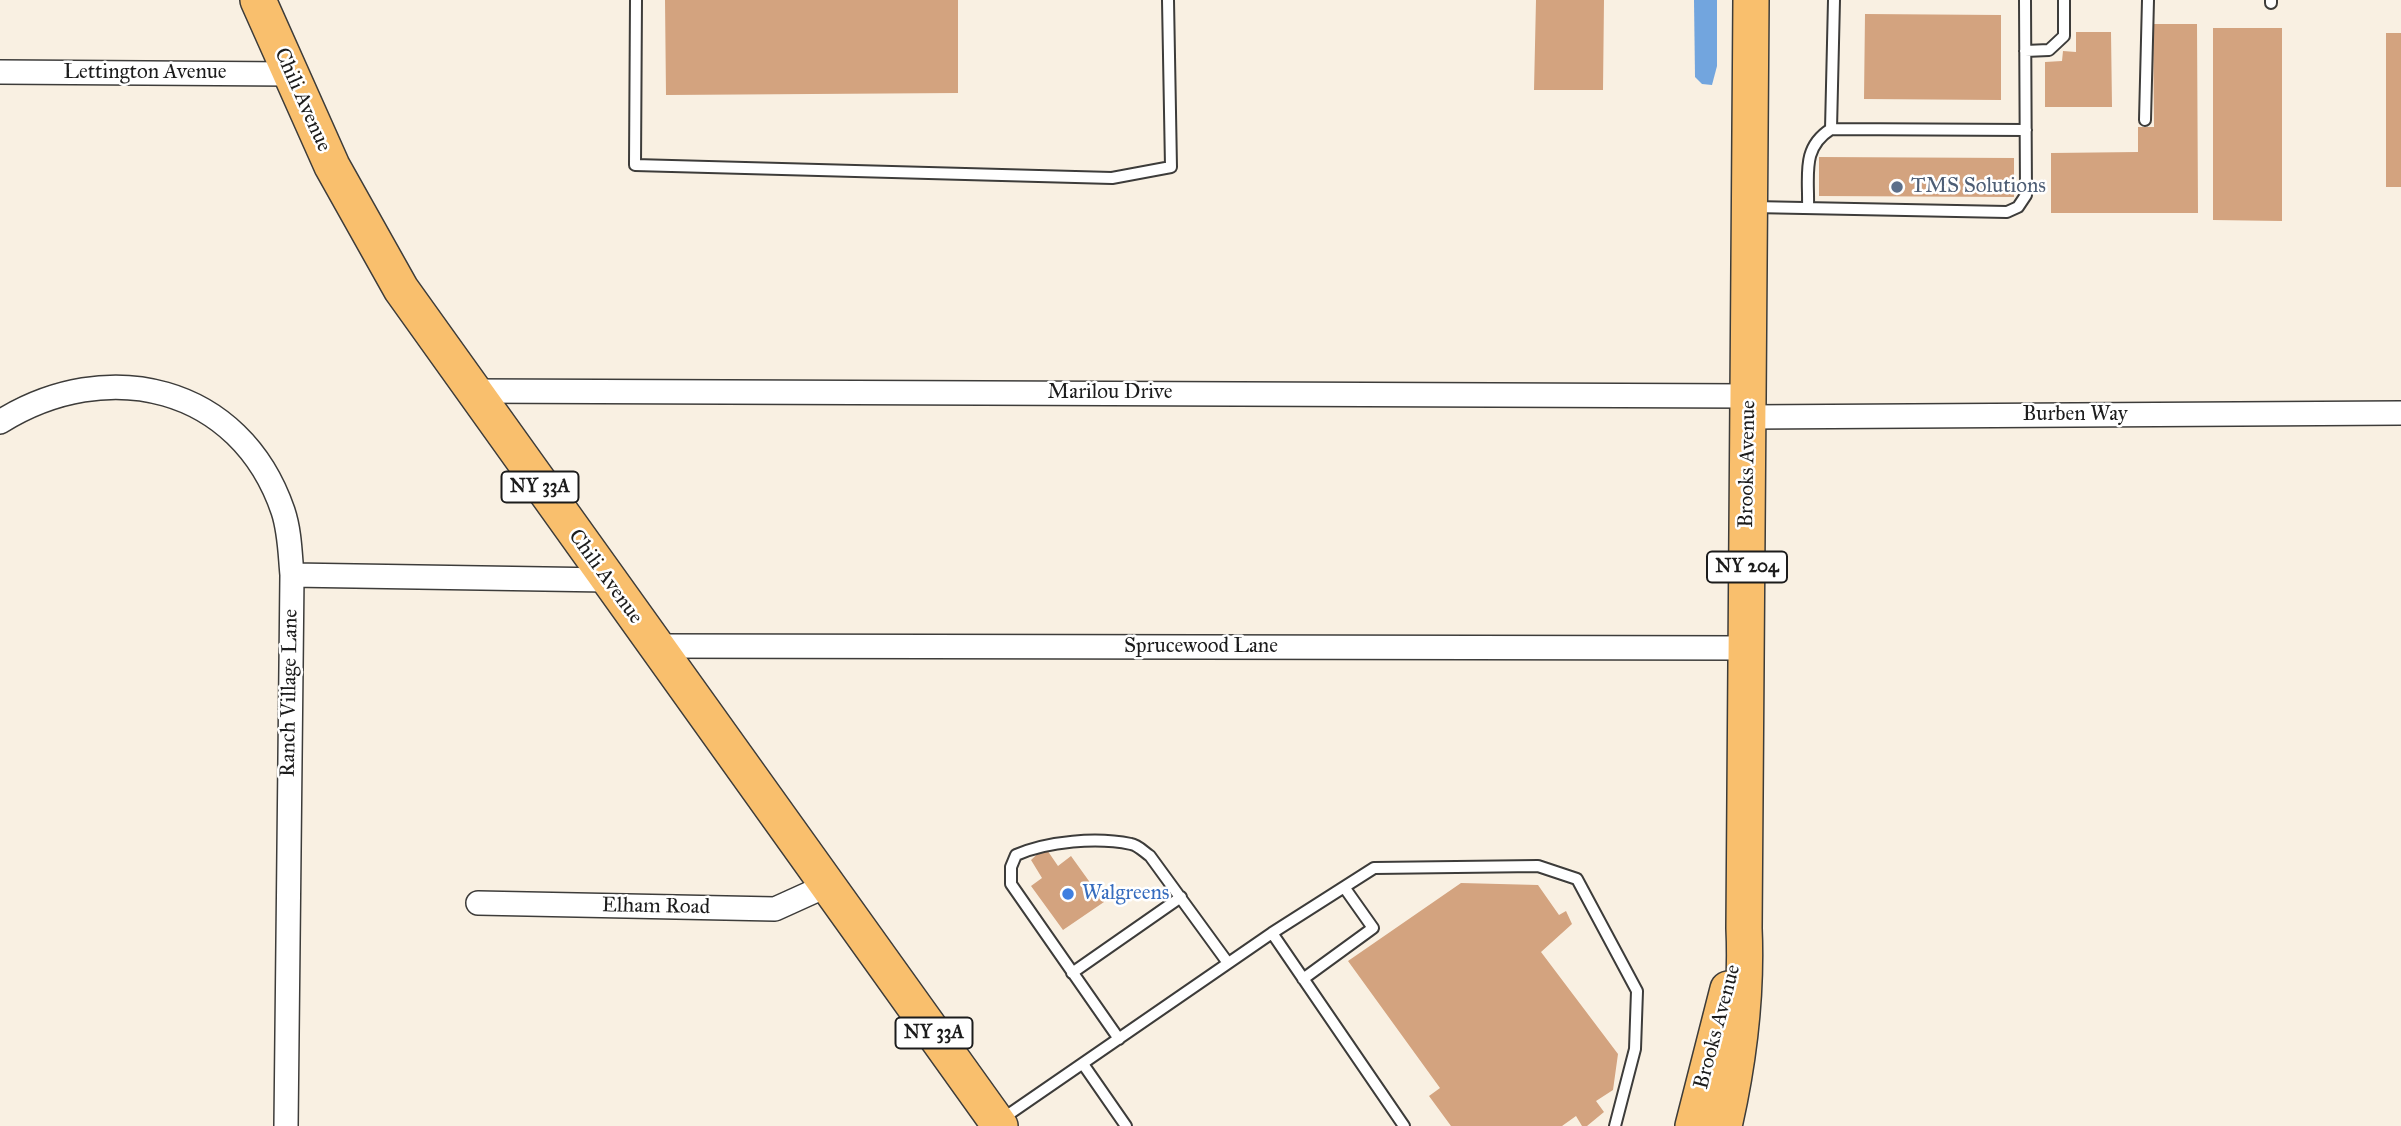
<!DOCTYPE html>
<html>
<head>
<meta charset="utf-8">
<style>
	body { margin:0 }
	canvas { display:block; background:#f9f0e2 }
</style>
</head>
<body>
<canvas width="2401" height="1126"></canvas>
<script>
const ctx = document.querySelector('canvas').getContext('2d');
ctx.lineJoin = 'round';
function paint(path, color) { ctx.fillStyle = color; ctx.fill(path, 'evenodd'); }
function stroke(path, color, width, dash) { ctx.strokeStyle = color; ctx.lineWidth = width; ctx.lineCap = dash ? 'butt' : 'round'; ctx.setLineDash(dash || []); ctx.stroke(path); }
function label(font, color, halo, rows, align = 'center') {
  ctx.font = font + ' "IM FELL Great Primer",serif'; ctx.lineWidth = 5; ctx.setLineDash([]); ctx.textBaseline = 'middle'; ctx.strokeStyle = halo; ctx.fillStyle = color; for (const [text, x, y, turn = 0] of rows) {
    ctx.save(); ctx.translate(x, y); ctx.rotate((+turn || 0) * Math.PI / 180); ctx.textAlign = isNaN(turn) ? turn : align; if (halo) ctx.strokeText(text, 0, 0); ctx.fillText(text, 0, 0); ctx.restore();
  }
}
const water = new Path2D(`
	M1694 0H1717V66L1712 85 1702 84 1695 77Z`);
const building = new Path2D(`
	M665 0H958V93L666 95Z
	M1536 0H1604L1603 90H1534Z
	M1865 14 2001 15V100L1864 99Z
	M2153 24H2197L2198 213H2051V153L2138 152V127H2154Z
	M2213 28H2282V221L2213 220Z
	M2076 32H2111L2112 107H2045V62L2062 61 2063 51 2076 52Z
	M2386 33H2401V187H2386Z
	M1819 157 2014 158V197L1819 196Z
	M1045 847 1058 866 1071 856 1104 902 1063 930 1031 886 1042 878 1031 860Z
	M1461 883 1538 885 1559 915 1566 911 1572 924 1541 952 1618 1054 1613 1090 1596 1101 1604 1112 1587 1126H1582L1576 1116 1562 1126H1451L1429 1096 1440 1088 1348 961Z`);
const service = new Path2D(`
	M636 0 635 165 1112 178 1171 167 1168 0
	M2271 3V0
	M2025 51 2049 50 2064 36V0
	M2145 120 2148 0
	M1831 129 2026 130
	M1753 207 2007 212 2018 207 2026 195 2025 0
	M1808 208C1809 175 1801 148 1831 129L1834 0
	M1272 933 1374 868 1538 866 1577 879 1637 991 1635 1049 1615 1126
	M1072 973 1181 897
	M1303 979 1373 928 1344 887
	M1119 1039 1011 884V867L1016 855C1048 841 1097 837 1131 844 1138 845 1144 852 1150 856L1228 963
	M1083 1064 1126 1126
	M1002 1119 1272 933 1404 1126`);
const minor = new Path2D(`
	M0 72 291 74
	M471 391 1749 396
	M1749 417 2401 413
	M0 422C107 355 240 385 283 511 290 532 290 554 292 575L286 1126
	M292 575 607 580
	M655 646 1746 648
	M478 903 775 909 828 885`);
const primary = new Path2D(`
	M258 0 332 166 401 289 1000 1126
	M1693 1126 1728 989
	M1724 1126C1739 1060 1747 996 1744 928L1751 0`);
const markers = [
	[1897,187,7,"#5c6f8a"],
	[1068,894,7,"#3f7fe0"]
];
const shields = [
	[540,487,77],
	[1747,567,80],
	[934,1033,77]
];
const shieldNames = [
	["NY 33A",540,487],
	["NY 204",1747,567],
	["NY 33A",934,1033]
];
const streetNames = [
	["Lettington Avenue",145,73],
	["Chili Avenue",302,100,66],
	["Marilou Drive",1110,393],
	["Burben Way",2075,415],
	["Brooks Avenue",1748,464,-89],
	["Chili Avenue",605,577,54],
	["Sprucewood Lane",1201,647],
	["Ranch Village Lane",290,693,-89],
	["Elham Road",656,907,1],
	["Brooks Avenue",1718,1027,-75]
];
const serviceNames = [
	["TMS Solutions",1911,187]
];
const shopNames = [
	["Walgreens",1082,894]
];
paint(water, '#72a5de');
paint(building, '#d3a37f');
stroke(service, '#3d3c3a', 14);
stroke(minor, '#3d3c3a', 26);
stroke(primary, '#3d3c3a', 38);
stroke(service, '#fff', 10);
stroke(minor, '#fff', 23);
stroke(primary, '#f9bf6d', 35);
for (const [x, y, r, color] of markers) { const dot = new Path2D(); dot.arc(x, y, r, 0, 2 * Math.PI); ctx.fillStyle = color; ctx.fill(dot); stroke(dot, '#fff', 2.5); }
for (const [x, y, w] of shields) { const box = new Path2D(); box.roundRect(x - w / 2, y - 15.5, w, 31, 5); ctx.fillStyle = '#fff'; ctx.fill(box); stroke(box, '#1c1c1c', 2); }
label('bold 19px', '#1c1c1c', null, shieldNames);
label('21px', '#1c1c1c', '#fff', streetNames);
label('21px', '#4e5e75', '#fff', serviceNames, 'left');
label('21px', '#366cbe', '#fff', shopNames, 'left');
</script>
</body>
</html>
